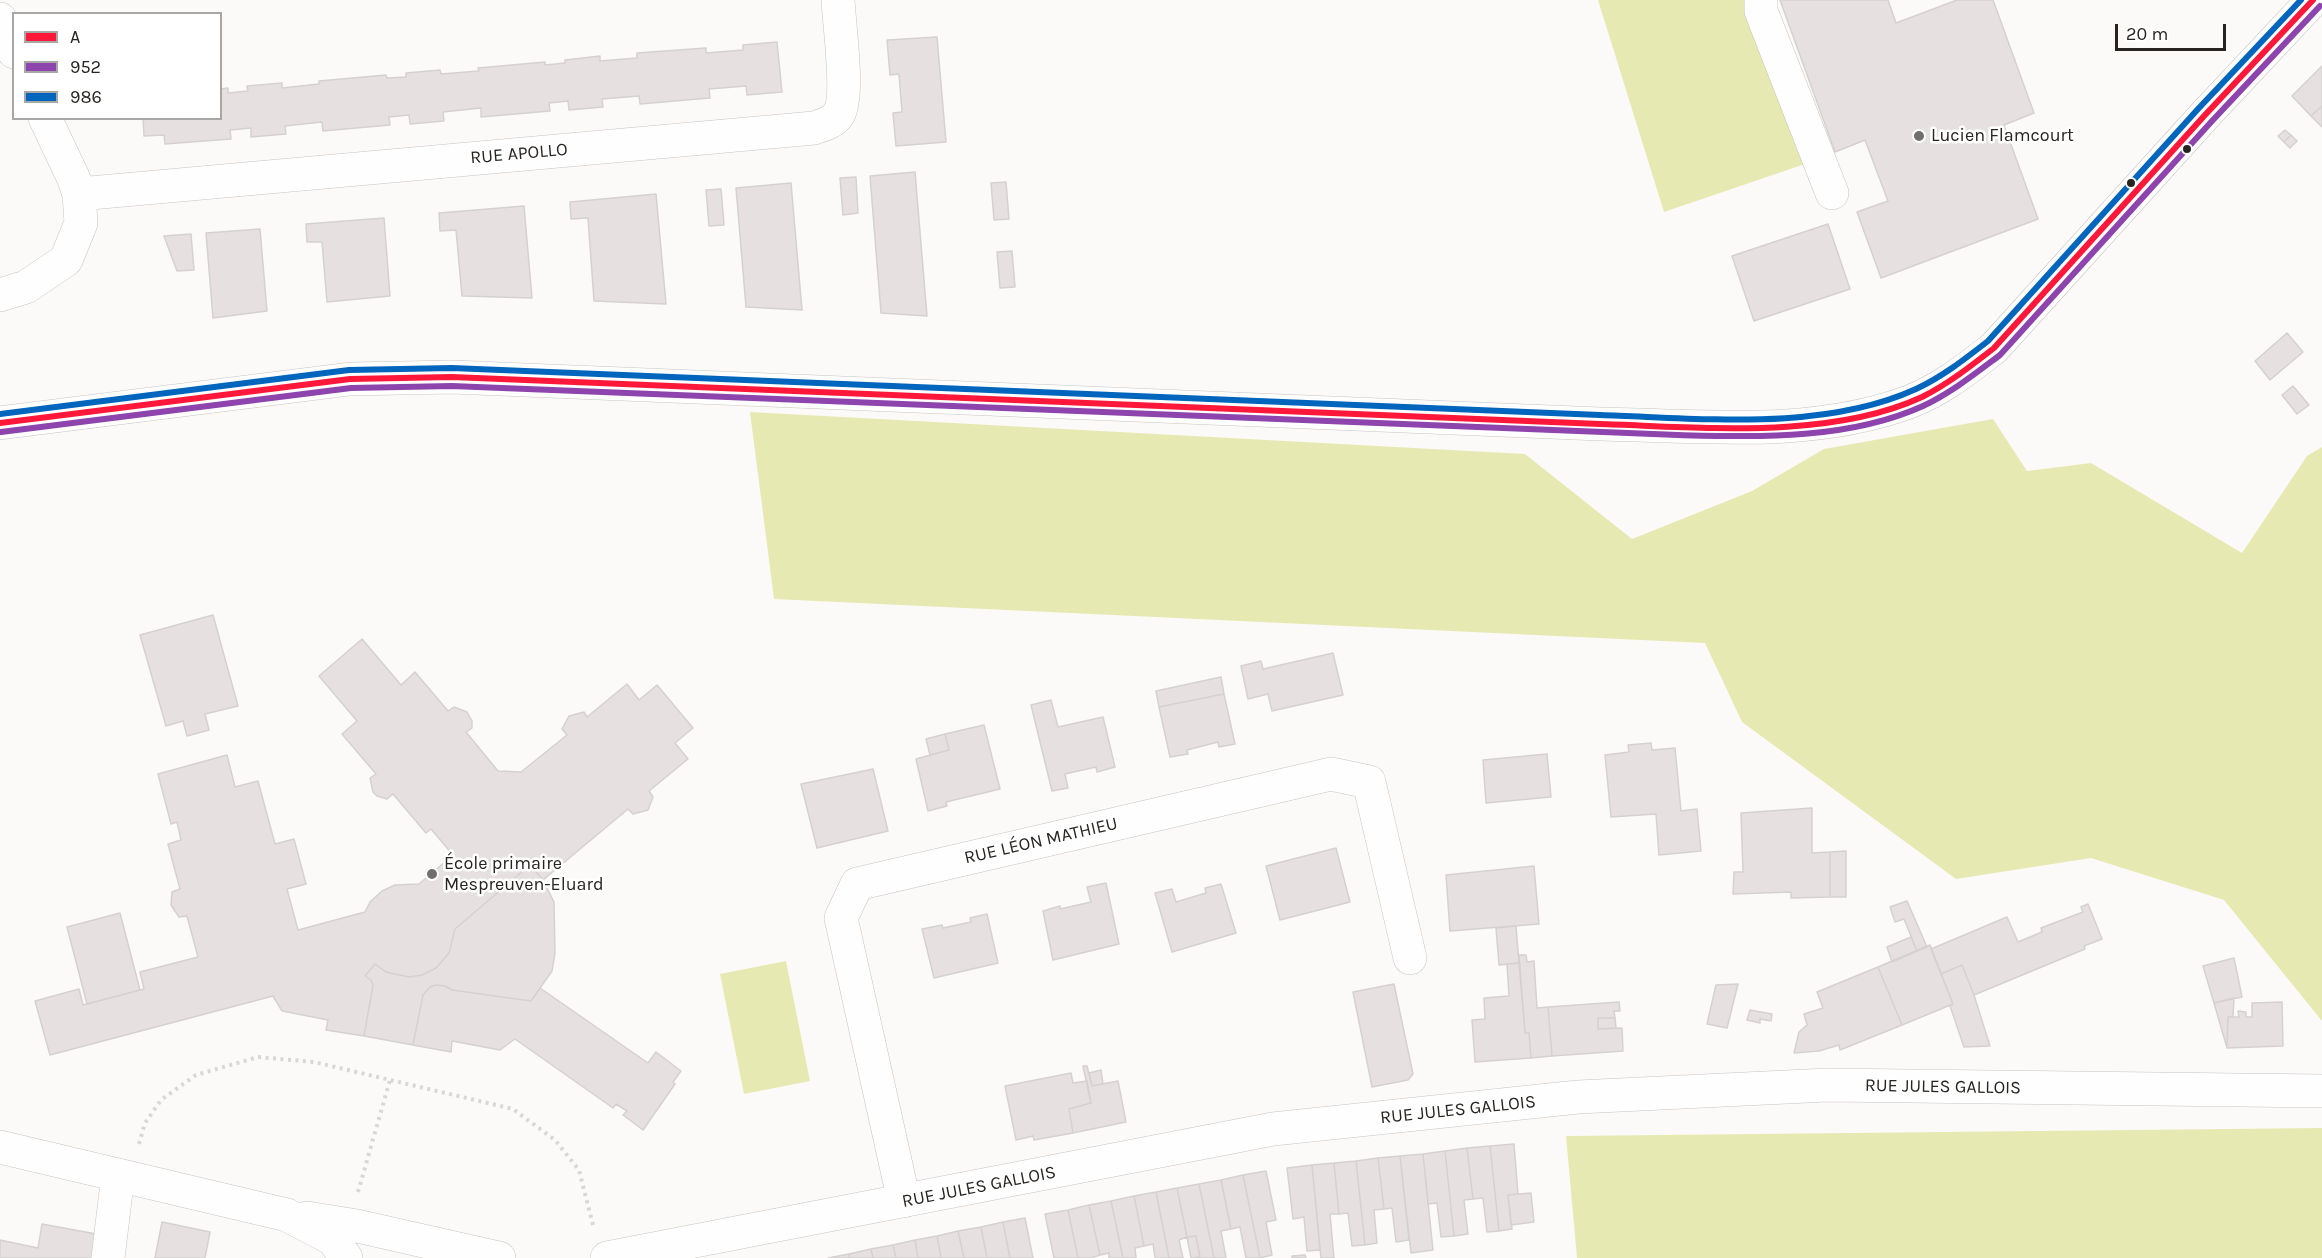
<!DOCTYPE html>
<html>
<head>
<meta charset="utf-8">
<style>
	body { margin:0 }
	#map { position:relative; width:2322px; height:1258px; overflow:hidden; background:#fcfaf8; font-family:Karla,sans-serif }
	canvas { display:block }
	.legend { position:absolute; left:12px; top:12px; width:210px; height:108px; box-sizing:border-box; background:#fff; border:2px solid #a9a7a6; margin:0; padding:8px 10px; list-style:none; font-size:18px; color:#272320 }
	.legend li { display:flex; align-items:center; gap:12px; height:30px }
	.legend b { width:30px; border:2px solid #a9a7a6 }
	.scale { position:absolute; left:2115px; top:24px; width:111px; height:27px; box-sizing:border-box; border:3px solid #272320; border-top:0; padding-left:8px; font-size:18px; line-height:21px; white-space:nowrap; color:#272320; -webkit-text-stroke:4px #fff; paint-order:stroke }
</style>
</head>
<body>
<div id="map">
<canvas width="2322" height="1258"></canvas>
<ul class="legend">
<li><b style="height:8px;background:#ff1839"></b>A</li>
<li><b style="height:8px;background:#8e44ad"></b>952</li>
<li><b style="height:8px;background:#0065bd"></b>986</li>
</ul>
<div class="scale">20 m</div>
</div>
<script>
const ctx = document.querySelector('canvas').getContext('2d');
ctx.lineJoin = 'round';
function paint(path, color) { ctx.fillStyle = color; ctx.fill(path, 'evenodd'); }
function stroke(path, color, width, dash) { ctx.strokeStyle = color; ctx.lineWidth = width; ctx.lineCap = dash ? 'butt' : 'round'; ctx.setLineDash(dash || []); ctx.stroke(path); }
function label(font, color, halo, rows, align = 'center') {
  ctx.font = font + ' Karla,sans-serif'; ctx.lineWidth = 5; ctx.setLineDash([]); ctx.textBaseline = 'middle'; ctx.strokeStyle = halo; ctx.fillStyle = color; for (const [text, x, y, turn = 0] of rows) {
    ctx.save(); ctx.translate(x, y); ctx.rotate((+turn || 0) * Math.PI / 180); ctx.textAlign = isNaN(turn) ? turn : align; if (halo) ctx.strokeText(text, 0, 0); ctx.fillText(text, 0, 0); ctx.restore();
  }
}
const green = new Path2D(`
	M1598 0H1747L1805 164 1664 212Z
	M750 412 1525 454 1632 539 1752 491 1824 449 1993 419 2027 471 2091 463 2242 553 2307 456 2322 447V1021L2224 900 2091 858 1956 879 1742 722 1705 643 774 599Z
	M786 961 810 1081 744 1094 720 974Z
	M2322 1128V1258H1577L1566 1136Z`);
const building = new Path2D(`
	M1780 0H1888L1896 23 1957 0H1993L2034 113 2004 125 2038 219 1881 278 1857 212 1888 201 1865 140 1835 152Z
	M937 37 946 142 896 146 893 113 902 112 899 74 890 75 887 40Z
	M777 42 782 92 747 95 746 86 709 89 710 98 640 104 639 96 602 99 603 107 569 110 568 101 549 103 550 111 481 117V108L443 112 444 121 410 124 409 115 389 117 390 125 323 131 322 122 285 126 286 134 251 137V128L230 130 231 139 165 144 164 135 144 136 143 118H220V89L228 88V93L248 91 247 86 282 83V88L319 84V81L386 75 387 78 406 77V73L440 70 441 74 479 71 478 68 545 62V65L565 63V60L600 56V61L637 58V53L706 48V53L743 50V45Z
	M2322 66V106L2311 116 2292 96Z
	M2322 106V127L2311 116Z
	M2285 130 2291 135 2284 142 2278 136Z
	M2291 135 2297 141 2290 148 2284 142Z
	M915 172 927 316 881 313 870 176Z
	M856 177 858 213 843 215 840 178Z
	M1006 182 1009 219 994 220 991 183Z
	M791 183 802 310 746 307 736 188Z
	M721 189 724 225 709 226 706 190Z
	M656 194 666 304 594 301 588 218 571 219 570 202Z
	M524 206 532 298 462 296 456 230 440 231 439 213Z
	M384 218 390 296 327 302 322 242H307L306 224Z
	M1828 224 1850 289 1754 321 1732 256Z
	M260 229 267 311 213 318 206 233Z
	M191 234 194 270 177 271 164 236Z
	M1012 251 1015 287 1000 288 997 252Z
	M2287 333 2303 352 2270 380 2255 361Z
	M2293 386 2309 405 2297 414 2282 395Z
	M213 615 238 706 205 714 209 730 187 736 183 721 166 726 140 635Z
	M362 639 401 685 415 672 448 711 454 707 467 712 472 721V728L466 732 498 771 521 772 567 735 562 729 569 716 584 712 587 717 627 684 639 700 657 685 693 728 675 743 688 759 649 791 653 797 648 810 633 814 628 809 543 880 530 865 455 929 449 953 436 968 422 975 409 977 386 972 375 964 365 976 371 980 373 985 364 1036 326 1030 328 1020 282 1011 273 996 50 1055 35 1001 79 989 83 1005 144 989 140 972 198 957 187 916 179 917 171 905 172 892 180 889 168 844 181 840 177 822 171 824 158 774 227 755 235 787 258 781 275 844 294 839 306 884 287 889 298 930 365 912 370 902 382 891 395 885 419 884 453 855 431 829 426 833 393 794 387 799 377 796 373 792 370 778 376 774 342 734 357 721 319 676Z
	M1333 653 1343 695 1272 711 1268 694 1248 699 1241 666 1261 661 1263 669Z
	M1221 677 1224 694 1159 707 1156 691Z
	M1224 694 1235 744 1219 747 1218 742 1187 750 1188 754 1170 757 1159 707Z
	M1051 700 1058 727 1103 717 1115 767 1097 772 1096 767 1065 774 1068 788 1052 791 1031 705Z
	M984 725 1000 789 946 802 947 806 928 811 916 759 949 750 945 734Z
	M945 734 949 750 930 755 926 739Z
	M1651 743 1652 750 1675 748 1681 811 1697 809 1701 851 1659 855 1656 814 1611 817 1605 755 1629 752 1628 745Z
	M1547 754 1551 797 1486 803 1483 760Z
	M873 769 888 831 817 848 801 784Z
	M1812 808V853L1830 852V897L1791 898V892L1733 894 1734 872H1743L1741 813Z
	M1336 848 1350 902 1280 920 1266 866Z
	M1846 851V897H1830V852Z
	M530 865 543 880 554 902 555 953 552 971 531 1001 452 990 445 986 436 985 430 987 423 995 413 1045 364 1036 373 985 371 980 365 976 375 964 386 972 409 977 422 975 436 968 449 953 455 929Z
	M1534 866 1539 924 1450 931 1446 875Z
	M1106 883 1119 944 1053 960 1043 911 1060 906V909L1091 902 1087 887Z
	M1221 884 1236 933 1172 952 1155 893 1172 889 1176 902 1206 893 1205 888Z
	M1907 901 1927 947 1917 951 1904 919 1895 922 1890 907Z
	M2088 904 2102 939 2084 946 2085 949 1974 995 1962 965 1941 974 1931 949 2007 917 2018 942 2042 932 2041 928 2083 912 2081 907Z
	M120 913 140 990 87 1004 67 927Z
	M987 914 998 963 934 978 922 929 942 925 943 928 971 922 970 918Z
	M1516 926 1519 963 1499 965 1496 928Z
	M1911 937 1917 951 1892 962 1887 947Z
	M1930 945 1953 1004 1902 1025 1878 967Z
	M1519 955H1526L1527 962 1534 961 1537 1008 1548 1007 1552 1056 1531 1058 1529 1033H1525Z
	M2234 958 2242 997 2214 1003 2203 966Z
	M1519 963 1525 1033H1529L1531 1058 1475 1062 1472 1020 1485 1019 1484 998 1509 996 1507 964Z
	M1962 965 1974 995 1990 1046 1964 1047 1950 1006 1953 1004 1941 974Z
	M1878 967 1902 1025 1840 1050 1839 1045 1819 1051 1794 1053 1799 1032 1807 1025 1804 1014 1823 1008 1817 992Z
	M1394 984 1413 1074 1408 1080 1372 1087 1353 992Z
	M1738 984 1727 1028 1707 1024 1716 985Z
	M436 985 445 986 452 990 531 1001 540 988 648 1063 656 1052 681 1071 673 1082 675 1084 643 1130 623 1115 627 1111 616 1104 613 1108 515 1039 500 1050 452 1041 451 1052 413 1045 423 995 430 987Z
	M2234 998 2233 1017H2228L2227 1048 2214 1003Z
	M1619 1002 1620 1011H1614L1615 1018H1598V1029L1622 1028 1623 1051 1552 1056 1548 1007Z
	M2282 1002 2283 1046 2227 1048 2228 1017H2239L2238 1011 2246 1012V1017H2252V1003Z
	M1750 1010 1772 1014 1771 1021 1760 1019V1023L1747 1020Z
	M1598 1018H1615L1616 1028 1598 1029Z
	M1083 1066H1087L1092 1086 1118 1081 1126 1122 1073 1133 1069 1109 1091 1103Z
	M1101 1070 1103 1084 1092 1086 1089 1073Z
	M1071 1073 1073 1083 1087 1081 1091 1103 1069 1109 1073 1133 1034 1140 1033 1136 1016 1140 1005 1086Z
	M1514 1144 1518 1194 1508 1195 1512 1229 1499 1231 1490 1146Z
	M1490 1146 1499 1231 1487 1232 1483 1198 1473 1199 1467 1148Z
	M1467 1148 1473 1199 1464 1200 1468 1234 1454 1236 1445 1151Z
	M1445 1151 1454 1236 1441 1237 1437 1203 1428 1204 1423 1154Z
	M1423 1154 1433 1250 1411 1253 1400 1156Z
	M1400 1156 1409 1240 1396 1242 1392 1208 1384 1209 1378 1158Z
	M1378 1158 1384 1209 1374 1210 1377 1243 1365 1245 1356 1161Z
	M1356 1161 1365 1245 1352 1246 1348 1213 1339 1214 1334 1163Z
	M1334 1163 1339 1214H1330L1334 1258H1321L1312 1165Z
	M1312 1165 1320 1250 1307 1251 1304 1217 1293 1219 1287 1168Z
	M1266 1171 1276 1220 1266 1222 1272 1255 1260 1258 1243 1175Z
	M1243 1175 1260 1258H1246L1240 1227 1231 1229 1221 1180Z
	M1221 1180 1231 1229 1221 1231 1226 1258H1214L1199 1184Z
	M1199 1184 1214 1258H1200L1196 1236 1187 1237 1177 1188Z
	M1177 1188 1187 1237 1179 1240 1183 1258H1169L1156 1192Z
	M1156 1192 1169 1258H1155L1153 1244 1144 1246 1134 1196Z
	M1531 1193 1534 1222 1511 1225 1508 1195Z
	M1134 1196 1144 1246 1135 1248 1136 1258H1123L1111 1201Z
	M1111 1201 1123 1258H1109V1253L1100 1255 1089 1205Z
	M1089 1205 1100 1255 1091 1258H1078L1068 1210Z
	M1068 1210 1078 1258H1054L1045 1214Z
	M1025 1218 1033 1258H1010L1003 1222Z
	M162 1222 210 1232 205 1258H155Z
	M1003 1222 1010 1258H987L981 1227Z
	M42 1224 102 1235 98 1258H0V1240L38 1248Z
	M981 1227 987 1258H964L958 1231Z
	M958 1231 964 1258H941L937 1236Z
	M937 1236 941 1258H918L915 1240Z
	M1196 1236 1200 1257 1191 1258 1187 1237Z
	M915 1240 918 1258H896L893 1245Z
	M893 1245 896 1258H873L871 1249Z
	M871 1249 873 1258H849V1254Z
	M849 1254V1258H828Z
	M1305 1255 1306 1258H1292V1256Z`);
const path = new Path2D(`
	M139 1144 145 1123 161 1100 196 1075 258 1057 314 1062 513 1109 555 1140 579 1170 593 1225
	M358 1192 390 1080`);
const minor = new Path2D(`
	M1761 0V11L1832 193
	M0 19 14 52
	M79 194 814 128C823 125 832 123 838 115 850 99 839 23 838 0
	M0 295 26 287 66 260 81 223 79 194 73 177 45 118
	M0 423 350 379 452 377 1600 424C1703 426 1811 438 1909 402 1941 390 1968 368 1994 348L2205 115 2313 0
	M0 1147 287 1215 333 1239 346 1258
	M904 1201 841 918 857 884 1331 774 1369 782 1410 958
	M307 1218 357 1226 499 1258
	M108 1258 118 1175
	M607 1258 1273 1129 1578 1097 1828 1085 2322 1091`);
const bus1 = new Path2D(`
	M0 423 350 379 452 377 1600 424C1700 427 1829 440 1922 397 1948 384 1971 366 1994 348L2205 115 2313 0`);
const bus2 = new Path2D(`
	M1 432 351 388 452 386 1678 435C1759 437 1848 440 1923 406 1951 393 1976 373 2000 355L2212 121 2320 6`);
const bus3 = new Path2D(`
	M0 414 349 370 452 368 1600 415C1700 418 1822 432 1916 389 1942 377 1965 359 1988 341L2198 109 2301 0`);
const markers = [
	[1919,136,6,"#726e6c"],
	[2187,149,5,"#272320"],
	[2131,183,5,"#272320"],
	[432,874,6,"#726e6c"]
];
const poiNames = [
	["Lucien Flamcourt",1931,136],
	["École primaire",444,864],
	["Mespreuven-Eluard",444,885]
];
const streetNames = [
	["RUE APOLLO",519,154,-5],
	["RUE LÉON MATHIEU",1041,841,-13],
	["RUE JULES GALLOIS",1943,1087,1],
	["RUE JULES GALLOIS",1458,1110,-6],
	["RUE JULES GALLOIS",979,1187,-11]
];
paint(green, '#e7e9b3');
paint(building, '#e6e1e0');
stroke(building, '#d5d1d0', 1.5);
stroke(minor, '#c7c4c2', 34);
stroke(path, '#d7d7d6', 4, [3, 4.5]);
stroke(minor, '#fffefe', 33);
stroke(bus1, '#ff1839', 6);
stroke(bus2, '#8e44ad', 6);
stroke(bus3, '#0065bd', 6);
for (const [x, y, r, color] of markers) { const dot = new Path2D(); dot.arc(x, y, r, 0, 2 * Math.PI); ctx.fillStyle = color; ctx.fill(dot); stroke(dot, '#fff', 2); }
label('18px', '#272320', '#fff', poiNames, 'left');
label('18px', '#272320', '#fff', streetNames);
</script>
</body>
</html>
